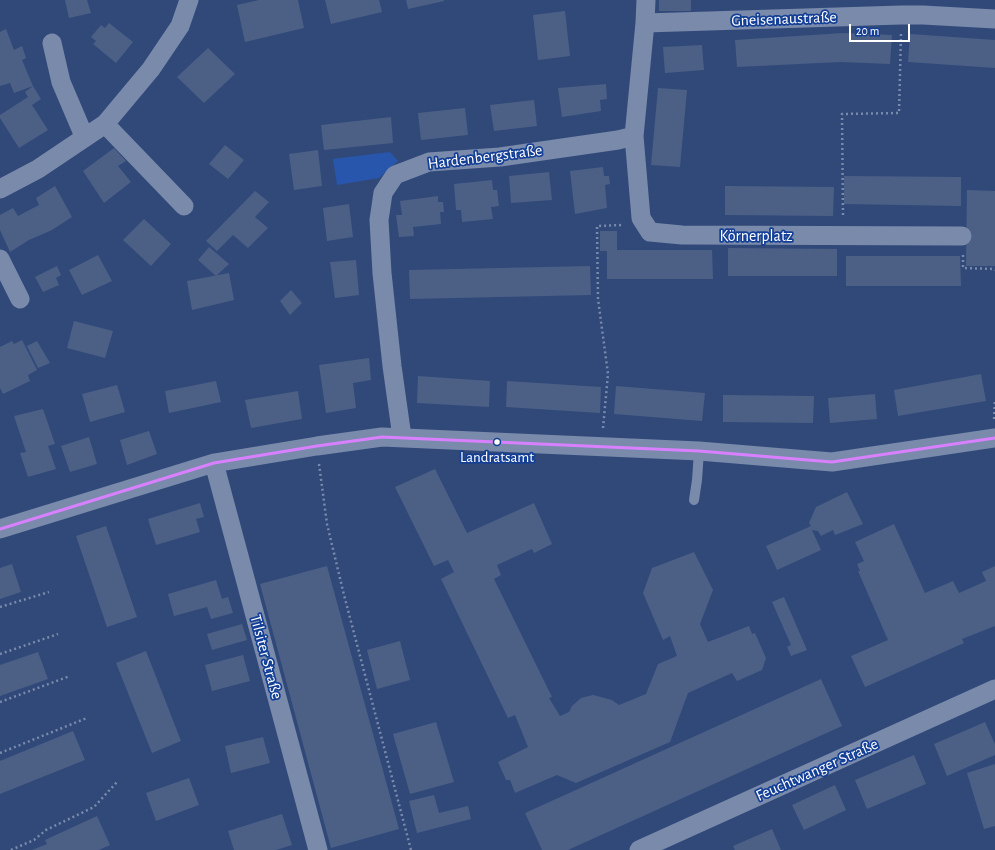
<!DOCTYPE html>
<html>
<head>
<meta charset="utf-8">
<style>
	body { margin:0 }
	#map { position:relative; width:995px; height:850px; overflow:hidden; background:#314979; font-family:"Alegreya Sans",sans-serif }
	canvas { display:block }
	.scale { position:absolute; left:849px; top:24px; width:61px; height:18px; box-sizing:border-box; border:2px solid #fff; border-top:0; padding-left:5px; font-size:12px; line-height:14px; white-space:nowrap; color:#fff; -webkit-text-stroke:3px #143f96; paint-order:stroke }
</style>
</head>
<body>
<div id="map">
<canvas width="995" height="850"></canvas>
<div class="scale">20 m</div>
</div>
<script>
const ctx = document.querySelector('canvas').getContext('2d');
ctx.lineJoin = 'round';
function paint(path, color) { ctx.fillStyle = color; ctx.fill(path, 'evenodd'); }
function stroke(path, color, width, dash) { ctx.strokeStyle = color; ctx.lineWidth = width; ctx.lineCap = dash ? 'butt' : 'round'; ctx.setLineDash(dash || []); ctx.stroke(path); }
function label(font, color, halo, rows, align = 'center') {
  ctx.font = font + ' "Alegreya Sans",sans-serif'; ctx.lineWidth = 3.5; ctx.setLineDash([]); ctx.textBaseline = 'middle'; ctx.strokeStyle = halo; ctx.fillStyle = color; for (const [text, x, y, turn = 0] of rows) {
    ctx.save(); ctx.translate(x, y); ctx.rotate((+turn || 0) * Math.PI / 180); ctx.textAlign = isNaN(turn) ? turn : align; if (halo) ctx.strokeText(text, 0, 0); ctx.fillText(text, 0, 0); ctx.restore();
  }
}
const green = new Path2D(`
	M390 152 398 161 379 178 337 185 333 159Z`);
const building = new Path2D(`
	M65 0H87L91 13 69 18Z
	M259 0H298L304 28 245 42 237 5Z
	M325 0H379L382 12 331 24Z
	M406 0H444V1L408 9Z
	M659 0H691V11H659Z
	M565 11 570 56 538 60 533 15Z
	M109 23 133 42 116 63 93 44 96 41 91 37 101 25 105 28Z
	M6 29 14 50 22 46 26 58 22 60 33 86 14 93 10 83 0 86V32Z
	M843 33 892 35 890 64 841 62 737 67 735 40Z
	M910 34 995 40V68L908 62Z
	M702 45 704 70 665 73 663 47Z
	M208 48 235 74 204 103 177 77Z
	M606 84 607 99 600 100 601 111 562 117 558 88Z
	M33 86 41 99 32 105 48 130 19 148 0 118V115L28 97 25 92Z
	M658 88 687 90 680 167 651 165Z
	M534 100 537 126 494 131 490 105Z
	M465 108 468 135 421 140 418 113Z
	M391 117 393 143 324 150 321 125Z
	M225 145 244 160 228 179 209 164Z
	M114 148 126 161 118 166 131 182 104 203 83 171Z
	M318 150 322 186 294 190 289 154Z
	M603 167 604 176H609L610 184 605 185 607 208 575 214 570 171Z
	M549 172 552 200 511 203 509 176Z
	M844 176 961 177V206L844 204Z
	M492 180 493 190H497L499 206 491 207 493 219 462 222 461 210H456L454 184Z
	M55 186 72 217 52 230 29 240 10 252 0 230V215L13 208 18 216 39 205 36 198Z
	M725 186 834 187 833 216 725 215Z
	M967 190 995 191V266H966Z
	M255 191 269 202 255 217 268 228 248 248 233 235 217 251 206 241Z
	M438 196V202H443L444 212H440L441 224 413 227 414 236 399 237 396 215H402L400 201Z
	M349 204 353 237 327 241 323 208Z
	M144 219 171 244 151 266 123 240Z
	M600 231H617V250H712L713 279H607V251H600Z
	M209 247 229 264 216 276 198 260Z
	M728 248 837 249V276H728Z
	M98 255 112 281 82 295 69 270Z
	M846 256H960L961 286H846Z
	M356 260 359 295 335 298 330 262Z
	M57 266 61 275 56 278 59 285 43 292 35 277Z
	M590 266 591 295 410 299 409 270Z
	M229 273 234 300 192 310 187 281Z
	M291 290 302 303 290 315 280 301Z
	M74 321 113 331 105 358 67 348Z
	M22 340 37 370 28 375 30 381 3 394 0 388V347L12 341 14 344Z
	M37 341 50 363 38 368 27 346Z
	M369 358 371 380 353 383 356 408 326 413 319 365Z
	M981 374 986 401 898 416 894 390Z
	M418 376 490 381 489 407 417 403Z
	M216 381 221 402 169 413 165 391Z
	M507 381 601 387 600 413 506 407Z
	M117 385 125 412 90 422 82 394Z
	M616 386 705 393 702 421 614 414Z
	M298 391 302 419 251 428 245 400Z
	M875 394 877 419 830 423 828 398Z
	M723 395 814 396 813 423 723 422Z
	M43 409 55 444 48 446 56 469 28 477 20 453 26 452 14 416Z
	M149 431 157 454 127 465 120 440Z
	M89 437 97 464 70 472 61 446Z
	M435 469 467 533 534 503 552 544 534 553 532 549 497 565 501 575 494 579 552 697 549 698 560 716 569 712 572 706 581 698 593 695 612 700 619 705 646 694 658 664 677 656 670 636 663 640 643 593 652 568 694 552 713 590 700 624 708 642 749 626 752 634 755 633 766 658 762 670 737 681 732 673 688 693 670 742 576 783 557 775 515 793 510 780H506L498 762 528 747 515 715 508 718 441 579 454 572 448 560 434 566 395 487Z
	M847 492 863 524 835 535 833 530 821 536 818 531 812 530 821 550 777 570 766 546 811 526 809 523 816 507Z
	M200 503 204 517 196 519 200 532 156 545 148 519Z
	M894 524 925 593 953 581 959 593 986 581 982 572 995 566V626L962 639 964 643 865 687 851 656 888 640 858 571H860L857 564 864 561 855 542Z
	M106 526 137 617 107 627 76 536Z
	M12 564 21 592 0 599V568Z
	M327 566 399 829 331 848 260 584Z
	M216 580 222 599 228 597 233 613 211 619 207 607 174 616 168 594Z
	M784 597 807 650 791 656 787 647 791 645 772 602Z
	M242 624 247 640 212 650 207 634Z
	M400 641 410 680 377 689 367 650Z
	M146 651 181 741 152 753 116 663Z
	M38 652 48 679 0 696V665Z
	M243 655 250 681 212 691 205 665Z
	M821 679 842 726 568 850H542L525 813Z
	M436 722 454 782 410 794 393 734Z
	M985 722 995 744V755L947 776 934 744Z
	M73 731 85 760 0 794V761Z
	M263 737 270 763 231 773 225 746Z
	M914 755 926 784 867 809 855 780Z
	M995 764V826L984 829 967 773Z
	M189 778 199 805 156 821 146 793Z
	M835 785 846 810 804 830 792 805Z
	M434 795 439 813 468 806 471 819 417 833 409 801Z
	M282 814 292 845 276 850H234L228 831Z
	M97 816 110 845 99 850H32L47 844 45 840Z
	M772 829 781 850H735L733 846Z`);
const path = new Path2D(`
	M843 215 842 114 899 113 901 34
	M963 255V268L994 269 995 270
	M994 419 995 400
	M603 428 608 374 598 299 597 226 623 225
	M319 464 327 524 344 595 411 850
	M0 607 49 592
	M0 654 58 634
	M0 702 70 676
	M0 753 87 718
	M11 850 34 840 46 830 94 807 117 782`);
const lane = new Path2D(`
	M694 500 697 480 699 451`);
const street = new Path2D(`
	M646 0 645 23 634 136 641 218 650 232 682 235 962 236
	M645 23 901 15H923L995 19
	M52 43 61 82 84 136
	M105 124 184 206
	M0 189 38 169 105 124 151 69 180 26 189 0
	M0 259 20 299
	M402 437 392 366 382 273 379 220 383 193 395 175 429 162 500 157 618 140 634 136
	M214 463 318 850
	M0 529 214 463 317 446 382 437 699 451 832 462 995 438
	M639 850 995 689`);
const bus1 = new Path2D(`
	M0 529 214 463 317 446 382 437 699 451 832 462 995 438`);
const markers = [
	[497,442,3.5,"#fff"]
];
const busNames = [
	["Landratsamt",497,457]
];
const streetNames = [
	["Gneisenaustraße",784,19,-2],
	["Hardenbergstraße",485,157,-7],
	["Körnerplatz",756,236],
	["Tilsiter Straße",266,657,75],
	["Feuchtwanger Straße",817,770,-24]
];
paint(green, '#2856ad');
paint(building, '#4c6086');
stroke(path, '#7a8aab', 2.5, [2, 3]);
stroke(lane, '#7a8aab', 10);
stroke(street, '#7a8aab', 19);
stroke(bus1, '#d880ff', 3);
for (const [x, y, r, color] of markers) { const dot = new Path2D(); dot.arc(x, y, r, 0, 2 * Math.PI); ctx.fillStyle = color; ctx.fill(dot); stroke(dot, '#143f96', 1.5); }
label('15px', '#fff', '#143f96', busNames);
label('16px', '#fff', '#143f96', streetNames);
</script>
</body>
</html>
